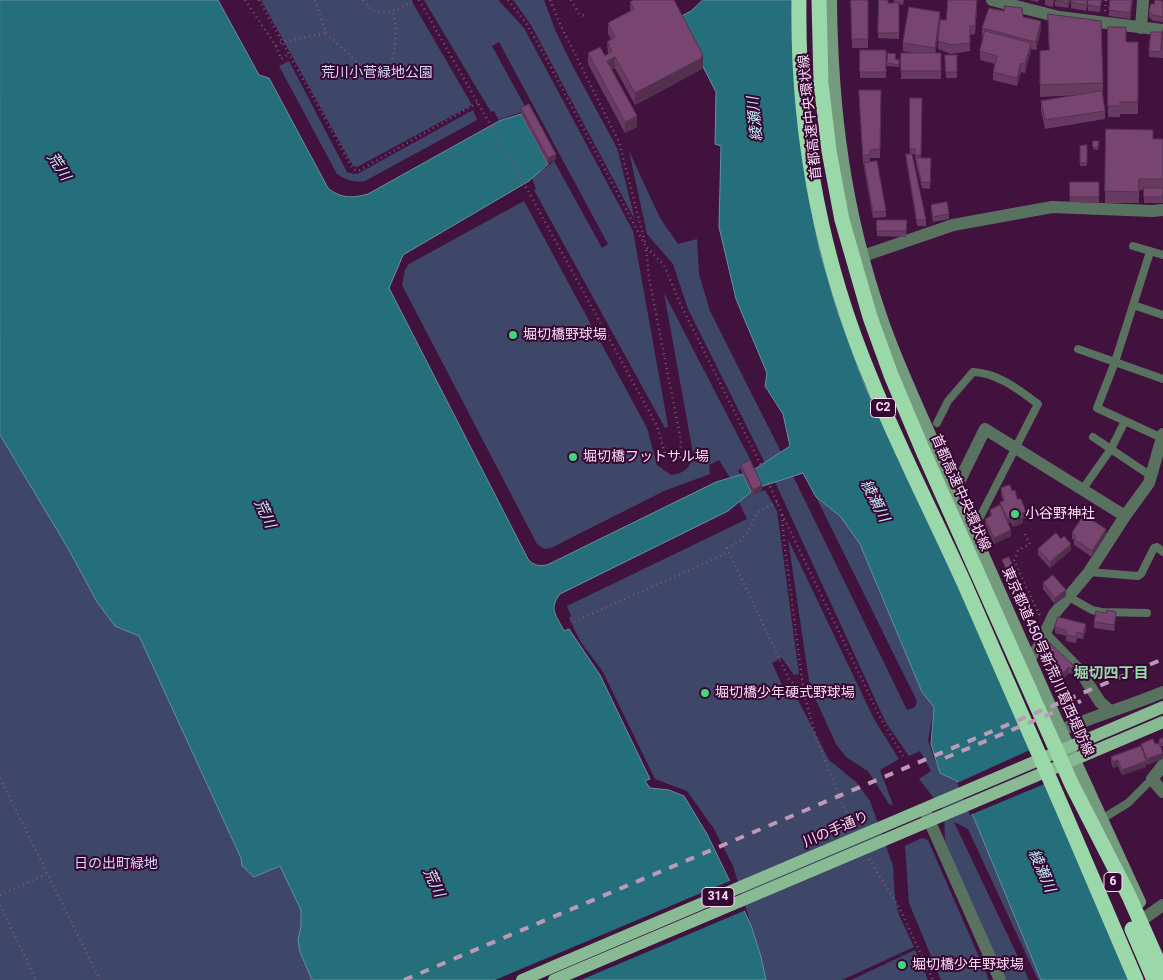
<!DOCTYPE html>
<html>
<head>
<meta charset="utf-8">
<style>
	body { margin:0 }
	canvas { display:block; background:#41123d }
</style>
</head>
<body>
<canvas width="1163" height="980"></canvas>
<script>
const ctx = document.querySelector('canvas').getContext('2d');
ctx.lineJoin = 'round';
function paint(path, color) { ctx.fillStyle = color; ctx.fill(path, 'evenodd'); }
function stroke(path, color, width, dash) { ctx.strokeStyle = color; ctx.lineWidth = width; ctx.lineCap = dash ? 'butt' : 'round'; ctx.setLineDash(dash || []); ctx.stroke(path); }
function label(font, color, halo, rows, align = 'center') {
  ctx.font = font + ' Roboto,"Noto Sans JP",sans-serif'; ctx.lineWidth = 4; ctx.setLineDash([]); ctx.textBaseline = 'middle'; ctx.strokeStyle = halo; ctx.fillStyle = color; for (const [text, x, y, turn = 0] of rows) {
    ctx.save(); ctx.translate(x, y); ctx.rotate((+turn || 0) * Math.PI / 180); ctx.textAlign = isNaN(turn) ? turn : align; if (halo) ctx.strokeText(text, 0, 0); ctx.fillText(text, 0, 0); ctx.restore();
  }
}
const green = new Path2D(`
	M261 0H411L472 105 357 167 353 166Z
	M424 0H498L524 28 633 231 668 426 665 428 534 190 536 189 532 178 554 161 602 248 608 244 499 42 492 46 527 110 499 120 494 111 491 112Z
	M513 0H544L556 32 572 65 617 148 635 220 531 25Z
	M289 61 347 172C353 174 356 175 361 172L473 110 477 120 365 181C354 183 346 180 337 174L279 66Z
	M629 151 660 218 678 244 697 239 699 274 710 311 781 452 765 463 688 309 673 264 647 234Z
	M524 201 647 428 657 465 671 475C686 473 691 467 693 453L664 293 752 463 738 470 740 475 730 478 719 460 709 465 710 474 664 491 551 548 544 549 537 544 402 285 405 270 409 264Z
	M0 435 69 550 97 602 115 626 139 636 241 858 242 866 255 877 280 866 301 910V926L298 940 300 952 312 980H0Z
	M793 476 907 710 915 707 917 701 816 497 840 516 860 544 922 692 934 707 928 741 940 773 959 782 1041 980H1038L968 829 954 822 1029 980H1002L945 841 944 811 919 779 931 771 920 751 909 756 886 723 775 482Z
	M765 490 777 511 799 674 794 675 782 658 772 663 782 685 798 700 829 760 856 782 870 801 893 866 895 898 899 915 914 947 842 980H766L761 957 733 866 714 829 687 791 655 779 603 672 580 641 569 618 571 616 567 606 747 519 739 502 751 492 753 495Z
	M788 539 874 719 899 759 880 770 893 805 889 804 868 771 846 757 836 744 810 687Z
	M922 838 928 840 989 980H941L909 903 905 846Z
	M915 950 928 980H851Z`);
const water = new Path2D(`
	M0 0H218L259 75 269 78 328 188C341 199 353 198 368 194L499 121 521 114 548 164 529 181 403 255 389 288 528 559C534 566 538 566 547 565L716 482 743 474 751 492 728 511 560 594C548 609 557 616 564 631L569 629 600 675 650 779 645 781 650 788 669 790 684 796 707 834 751 925 761 957 766 980H312L300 952 298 940 301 926V910L280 866 254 877 242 866 241 858 139 636 115 626 97 602 69 550 0 435Z
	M703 0H792L807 189 820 252 837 310 864 384 967 605 1132 980H1041L959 782 940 773 931 744 934 707 922 692 860 544 840 516 816 497 803 473 760 487 752 471 790 446 783 414 765 386 767 373 736 299 719 227 721 146 715 144 716 92 678 18 691 11Z`);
const pier = new Path2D(`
	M1032 749 1047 783 970 815 957 783Z
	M732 880 746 910 581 980H495Z`);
const path = new Path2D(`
	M245 0 276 46 281 59 289 54
	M259 0 353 169 358 171 477 103
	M315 0 326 33 360 65 367 67 391 66C395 49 398 29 393 12
	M363 0C379 22 395 11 414 0
	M419 0 527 189 657 426 666 457 672 460 680 457 681 441 649 278 646 247 664 265 679 301 761 465 782 514 880 717 903 756
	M508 0 526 23 546 58 646 247
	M550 0 561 26 619 142 645 243
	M571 0 579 14 585 16
	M1105 11 1106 0
	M276 46 282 42 326 33
	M777 502 758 512 747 533 739 542 727 548 789 679 803 693
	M782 515 784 541 804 694 816 737 842 804 854 827
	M1025 534 1030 544 1018 550 1014 561 1040 616
	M574 622 729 552
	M0 778 100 980
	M869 859 900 909 933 980
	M0 895 46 874
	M0 905 36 980`);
const service = new Path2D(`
	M1133 246 1163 255
	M1150 252 1115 362 1097 408 1162 438
	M1133 305 1163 315
	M1078 349 1163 379
	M937 423 948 401 973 372C998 373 1019 390 1038 404L979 519
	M1093 437 1151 476
	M1082 490 1111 449 1125 421
	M1089 572 1138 576 1141 574 1154 548 1157 547 1163 552
	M1069 597 1092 610 1101 612 1147 613
	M1102 819 1128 803 1152 779`);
const minor = new Path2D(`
	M992 0 1059 17 1163 30
	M1141 28 1143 0
	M863 256 953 225 1052 207 1152 211 1163 210
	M955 490 985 429 1125 516
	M1045 635 1080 671 1100 702 1110 711
	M1030 658 1038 648 1054 614 1089 572 1125 516 1149 483 1163 434
	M1061 730C1095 716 1129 706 1163 692
	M1163 765 1152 779 1163 792
	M925 811 1000 980
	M1146 917 1163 905`);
const secondary = new Path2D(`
	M831 0C832 111 845 211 881 316 893 352 909 387 924 421L1061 730 1140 902`);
const primary = new Path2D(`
	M522 980 1163 707
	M554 980 1163 722`);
const motorway = new Path2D(`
	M799 0C797 133 820 257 871 379 899 449 934 516 965 585 1023 716 1080 848 1136 980
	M819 0 821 83 829 151 842 220 870 317 891 375 923 451 1072 785 1129 896 1163 973
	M1132 929 1154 980`);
const rail = new Path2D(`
	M945 758 1081 701
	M404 980 1163 659`);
const wall = new Path2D(`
	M851 0H868V48H852Z
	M879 0 888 3H894V0H904L903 5 899 4V39L878 38Z
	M1029 0H1039L1038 2Z
	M1045 0H1054L1053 7 1045 5Z
	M1055 0H1070L1068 8 1055 6Z
	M1071 0H1102L1100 12 1088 11V4L1086 11 1071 8Z
	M1133 0 1130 19 1109 16V10Z
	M1163 1V22L1153 21 1149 17V11L1154 4Z
	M630 2 703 66 702 67V69L635 105 615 68 612 69 637 127 625 133 588 64V53L605 56 608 54 607 42 611 39 608 34V23L630 11Z
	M977 7 975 34 970 35V51L951 54 938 49 940 25 935 53H941V79H901V53H912L903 51V43L940 20H946Z
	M1023 17 1041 30 1036 50 1031 49 1025 73 1021 72 1017 86 993 80V72L995 64 980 60V51L984 37H982V28Z
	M1108 27 1126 42H1138V114H1120V117H1108Z
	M1163 30V58L1149 57V51L1162 32Z
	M860 50H886V78H860Z
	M1049 50 1103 83V94H1102L1105 111V119L1045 129 1041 110V101L1079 95 1040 97V51Z
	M945 55H957V78H946Z
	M895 59 899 60V67L887 66V63Z
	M859 90H881L880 158H870V162L886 211V217L873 218 864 168V164H863Z
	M910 98H922L921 158H931L930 189 922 188 916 164V160H915V154H912L926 220V226H917L906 160V154H910Z
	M521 108 556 159 548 164 521 114Z
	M1106 129 1153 139H1163V203H1144V190H1139V203H1105Z
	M1093 141H1099L1098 150 1093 149Z
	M1087 145V166H1080V146Z
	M1070 182H1099V203L1070 202Z
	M931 205 949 214V219L933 222 931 211Z
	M877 220H907L906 237 877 236Z
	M741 465 762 491 753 495 741 470Z
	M1001 488 1012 491 1017 499 1026 518 1023 519V523L1013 527 1011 522 1008 523 1011 536 994 544 985 524V519L990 516V510L1000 506V502L1003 501 1001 494Z
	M1072 533 1106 535 1092 557 1074 545V540L1072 539Z
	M1038 549 1071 550 1050 568 1038 555Z
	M1043 583 1066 596 1055 604 1043 589Z
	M1116 618 1114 631 1094 628V622Z
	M1055 627 1086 630 1083 639 1077 638 1076 643 1066 641V636L1055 633Z
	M1045 649 1074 666V671L1071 674 1069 673 1062 680 1047 665V659L1048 658 1045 655Z
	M1163 738V746H1161L1147 765 1146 763V767L1122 775 1118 766 1113 768 1111 762V757L1141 747V744H1155L1159 743V740Z`);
const shadedWall = new Path2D(`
	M977 0V7L975 34V26Z
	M1132 0H1133L1130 19V13Z
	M940 12V21L935 56V48Z
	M1041 21V30L1036 50V42Z
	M1031 43V51L1025 73V64Z
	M703 55V66L702 67V69L635 105V93Z
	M615 57V68L607 72V61Z
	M1021 63V72L1017 86V78Z
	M637 116V127L625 133V122Z
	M556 154V159L548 164V158Z
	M762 485V491L753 495V490Z
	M1026 512V518L1023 519V523L1013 527V521L1022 513Z
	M1011 516V522L1007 524V518Z
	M1106 529V535L1092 557V551Z
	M1011 530V536L994 544V538Z
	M1071 544V550L1050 568V562Z
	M1013 566V569L1006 572V569Z
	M1066 590V596L1055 604V598Z
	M1116 612V618L1114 631V625Z
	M1086 624V630L1083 639V634Z
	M1074 666V671L1071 674V669Z
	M1069 667V673L1062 680V674Z
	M1163 753V759L1147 765V759Z
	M1118 760V766L1113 768V762Z
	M1146 761V767L1122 775V770Z`);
const building = new Path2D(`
	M634 0H674L703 55 701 56 702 58 635 93 615 57 607 61 637 116 625 122 588 53 600 47 605 56 612 51 607 42 615 37 608 23 634 9 630 2Z
	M851 0H868V39H852Z
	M879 0H888V3H899V33H878Z
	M948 0H977L975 26H970V43L951 45 938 41 940 20H946Z
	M1055 0H1069L1068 3Z
	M1071 0H1087L1086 5 1071 2Z
	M1088 0H1101L1100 7 1088 5Z
	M1110 0H1132L1130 13 1109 10Z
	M1155 0 1163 1V17L1153 15 1149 11 1151 4H1154Z
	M1005 6 1022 8 1023 17 1041 21 1036 42 982 28 989 8 1004 11Z
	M909 7 940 12 935 48 903 43Z
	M1048 14 1101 21 1103 83 1040 85V51L1049 50Z
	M1108 27H1126V42H1138V102H1120V106H1108Z
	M1163 30V49H1161Z
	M985 31 1031 43 1025 64 1021 63 1017 78 993 72 997 56 980 51Z
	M1151 32H1162L1161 52 1149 51Z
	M860 50H886V72H860Z
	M888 53 896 54 895 59 899 60V65L887 63Z
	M901 53H941V71H901Z
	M945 55H957V72H946Z
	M859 90H881L880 149 870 150V155H863Z
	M1102 91 1105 111 1045 120 1041 101Z
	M910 98H922L921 155H915V149H910Z
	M529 104 556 154 548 158 521 108Z
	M1106 129 1153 130V139H1163V179H1139V192L1105 191Z
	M1093 141H1099L1098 147H1093Z
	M1087 145V163H1080V146Z
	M906 154H912L926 220H917Z
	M916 158H931L930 183 922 182Z
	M877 161 886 211 873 212 864 163Z
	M1070 182H1099V197H1070Z
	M1144 188H1163V197H1144Z
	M947 202 949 214 933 217 931 205Z
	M877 220H907L906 231H877Z
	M750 460 762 485 753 490 741 465Z
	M1010 485 1012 491 1015 490 1017 499H1021L1026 512 1022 513 1023 517 1013 521 1011 516 1007 518 1000 502 1004 501 1001 488Z
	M1000 505 1011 530 994 538 985 519 992 515 990 510Z
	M1084 515 1106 529 1092 551 1074 539 1076 536 1072 533Z
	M1056 533 1061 539 1064 536 1071 544 1050 562 1038 549Z
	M1009 557 1013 566 1006 569 1002 560Z
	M1053 575 1066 590 1055 598 1043 583Z
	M1107 610 1116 612 1114 625 1094 622 1096 611 1106 613Z
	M1058 617 1086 624 1083 634 1077 632 1076 637 1066 635 1067 631 1055 627Z
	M1050 643 1074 666 1071 669 1069 667 1062 674 1047 659 1051 655 1045 649Z
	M1163 738V744L1159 742V740Z
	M1153 739 1155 744 1159 743 1163 753 1147 759 1141 744Z
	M1141 746 1146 761 1122 770 1118 760 1113 762 1111 757Z`);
const markers = [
	[513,335,5,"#43d77b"],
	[573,457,5,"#43d77b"],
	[1015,514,5,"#43d77b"],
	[705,693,5,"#43d77b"],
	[902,965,5,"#43d77b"]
];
const shields = [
	[883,408,25],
	[1113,882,18],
	[718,897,32]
];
const shieldNames = [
	["C2",883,408],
	["6",1113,882],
	["314",718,897]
];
const parkNames = [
	["荒川小菅緑地公園",377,73],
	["日の出町緑地",116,864]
];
const streetNames = [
	["首都高速中央環状線",811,117,-96],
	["首都高速中央環状線",960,493,66],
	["東京都道450号新荒川葛西堤防線",1047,662,66],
	["川の手通り",836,830,-23]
];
const poiNames = [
	["堀切橋野球場",523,335],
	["堀切橋フットサル場",583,457],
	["小谷野神社",1025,514],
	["堀切橋少年硬式野球場",715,693],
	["堀切橋少年野球場",912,965]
];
const waterNames = [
	["綾瀬川",756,119,-95],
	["荒川",58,167,57],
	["綾瀬川",874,501,63],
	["荒川",264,514,65],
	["綾瀬川",1041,871,66],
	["荒川",433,883,65]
];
const neighbourhoodNames = [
	["堀切四丁目",1111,674]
];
paint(green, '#3e4768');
paint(water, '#256e7b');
stroke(water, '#6690a0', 1);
paint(pier, '#41123d');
stroke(path, '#7f567b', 2.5, [1, 4]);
stroke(service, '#59725f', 8);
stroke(minor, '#59725f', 12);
stroke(secondary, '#749b7d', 12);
stroke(primary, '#88bb94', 12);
stroke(motorway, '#9ad8a9', 15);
stroke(rail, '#bd99b8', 4, [9, 9]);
paint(wall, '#673b61');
paint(shadedWall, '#54304f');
paint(building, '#784571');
stroke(building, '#54304f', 1);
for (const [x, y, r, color] of markers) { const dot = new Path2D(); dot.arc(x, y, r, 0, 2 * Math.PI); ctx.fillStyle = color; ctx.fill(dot); stroke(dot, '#360732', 2); }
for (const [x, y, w] of shields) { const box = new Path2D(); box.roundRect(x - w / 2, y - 9.5, w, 19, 4); ctx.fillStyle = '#360732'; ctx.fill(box); stroke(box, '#fcdef7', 1); }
label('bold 12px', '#fcdef7', null, shieldNames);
label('14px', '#d2dcfe', '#360732', parkNames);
label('14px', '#fcdef7', '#360732', streetNames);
label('14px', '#fcdef7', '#360732', poiNames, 'left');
label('italic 15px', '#bfecf6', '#360732', waterNames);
label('bold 15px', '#96dba8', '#360732', neighbourhoodNames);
</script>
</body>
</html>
